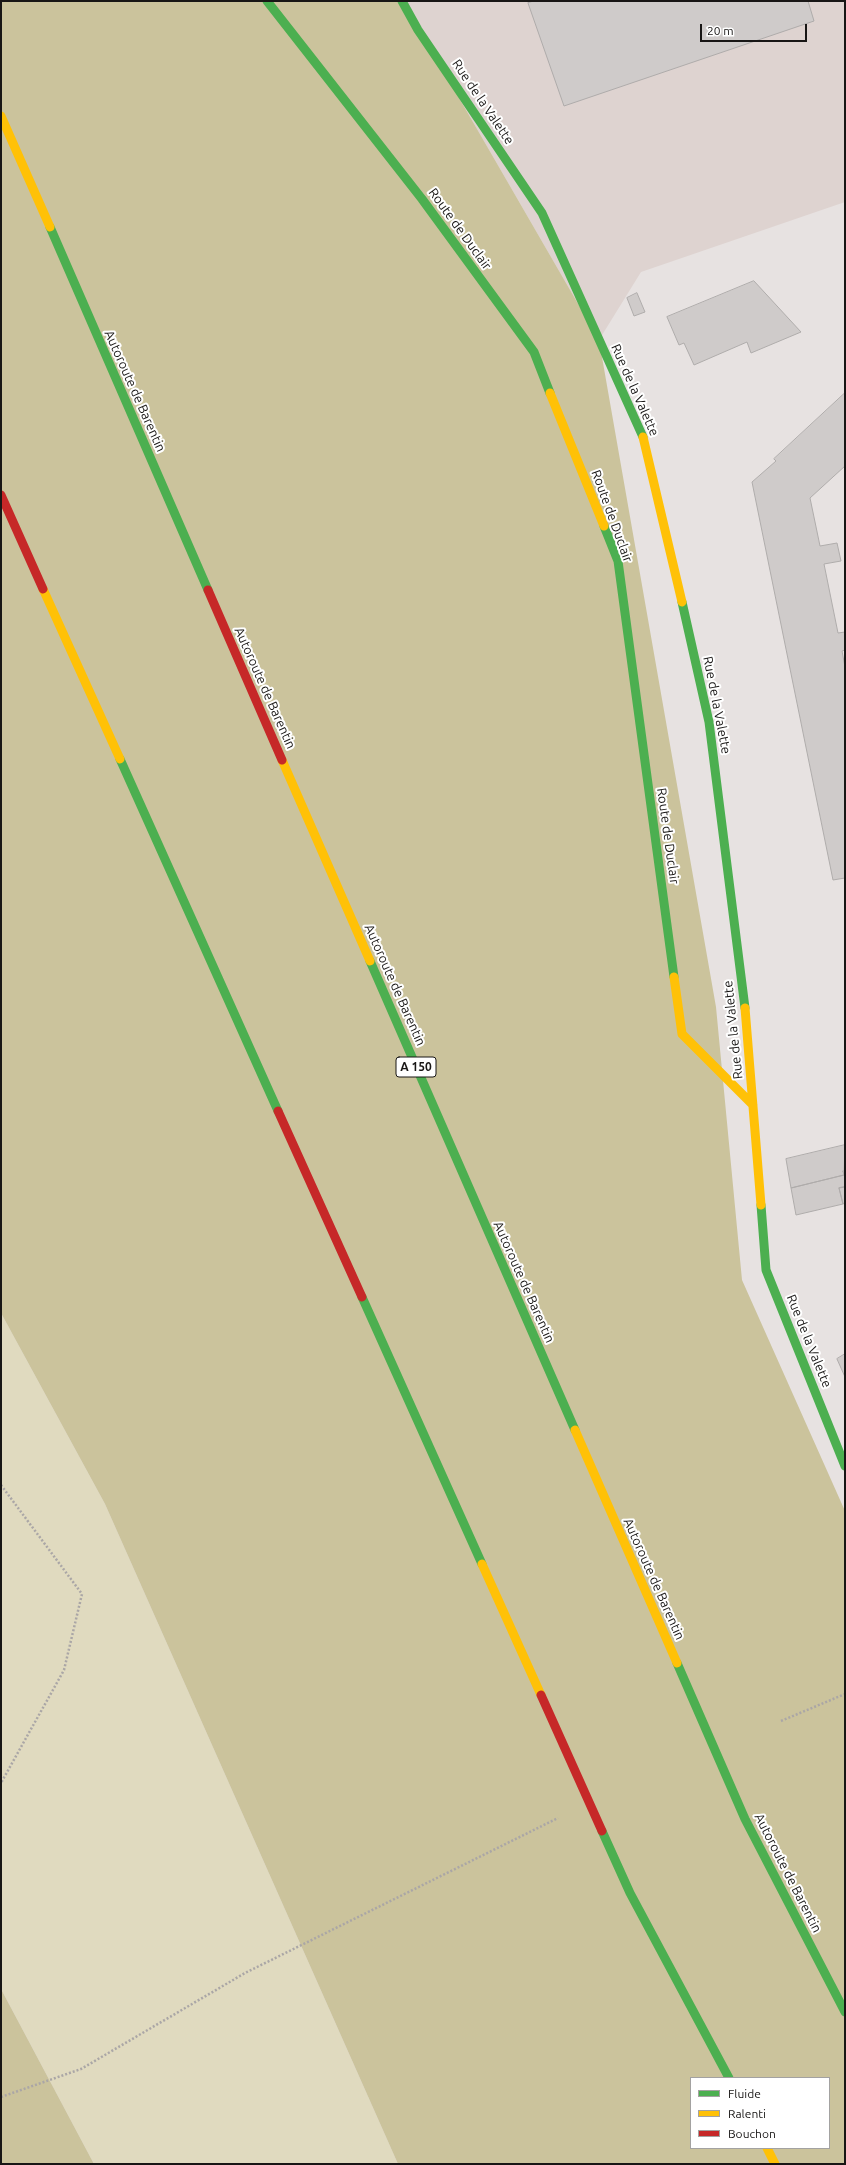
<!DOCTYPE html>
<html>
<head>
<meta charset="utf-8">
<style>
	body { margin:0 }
	#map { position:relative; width:846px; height:2165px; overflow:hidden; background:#e7e2e1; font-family:Ubuntu,sans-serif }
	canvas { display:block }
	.frame { position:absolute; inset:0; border:2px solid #181615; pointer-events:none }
	.legend { position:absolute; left:690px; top:2077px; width:140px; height:72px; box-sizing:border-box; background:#fff; border:1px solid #a3a2a1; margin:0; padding:5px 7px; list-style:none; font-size:12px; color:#181615 }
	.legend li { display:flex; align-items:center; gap:8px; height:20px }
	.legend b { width:20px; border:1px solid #a3a2a1 }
	.scale { position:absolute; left:700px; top:24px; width:107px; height:18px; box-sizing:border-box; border:2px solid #181615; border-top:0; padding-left:5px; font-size:12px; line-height:14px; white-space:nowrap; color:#181615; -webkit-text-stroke:3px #fff; paint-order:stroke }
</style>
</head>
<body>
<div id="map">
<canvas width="846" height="2165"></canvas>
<div class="frame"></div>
<ul class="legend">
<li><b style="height:5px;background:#4caf50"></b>Fluide</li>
<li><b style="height:5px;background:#ffc107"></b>Ralenti</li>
<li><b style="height:5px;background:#c62828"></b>Bouchon</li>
</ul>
<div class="scale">20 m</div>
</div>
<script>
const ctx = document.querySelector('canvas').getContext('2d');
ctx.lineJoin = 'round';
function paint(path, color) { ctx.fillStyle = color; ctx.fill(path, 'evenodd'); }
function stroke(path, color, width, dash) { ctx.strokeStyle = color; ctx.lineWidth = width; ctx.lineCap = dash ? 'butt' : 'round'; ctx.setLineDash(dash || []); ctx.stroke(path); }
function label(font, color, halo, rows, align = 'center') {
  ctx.font = font + ' Ubuntu,sans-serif'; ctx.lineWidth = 4; ctx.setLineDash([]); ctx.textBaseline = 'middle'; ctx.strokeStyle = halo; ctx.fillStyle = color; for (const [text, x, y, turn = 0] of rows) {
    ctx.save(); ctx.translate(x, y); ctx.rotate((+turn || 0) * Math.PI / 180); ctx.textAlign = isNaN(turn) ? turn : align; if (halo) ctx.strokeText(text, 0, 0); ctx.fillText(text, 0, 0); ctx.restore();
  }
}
const built = new Path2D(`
	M403 1H845V202L641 272 599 340Z`);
const green = new Path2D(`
	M1 1313 105 1504 398 2164H94L1 1989Z`);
const forest = new Path2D(`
	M1 1H403L599 340 716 1007 742 1280 845 1511V2164H398L105 1504 1 1313ZM691 2078H829V2148H691Z
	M1 1989 94 2164H1Z`);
const building = new Path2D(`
	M534 1H808L814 21 564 106 528 3Z
	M754 281 801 332 751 353 747 342 694 365 684 343 679 345 667 317Z
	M637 293 645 312 634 316 627 298Z
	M845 393V466L810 498 820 546 837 543 841 561 824 564 838 633 845 632V650L842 651 845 667V878L833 880 752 482 776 461 774 459Z
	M845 1145 844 1175 791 1188 786 1159Z
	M843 1171H845V1187L839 1188 843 1204 796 1215 791 1188 844 1175Z
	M845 1187V1203L843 1204 839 1188Z
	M845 1354V1377L837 1359Z`);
const path = new Path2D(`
	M1 1485 82 1594 64 1670 1 1783
	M781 1721 845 1694
	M1 2097 81 2069 245 1973 558 1818`);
const fast = new Path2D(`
	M267 1 422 199 534 352 550 393
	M402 1 418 30 542 213 643 437
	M50 227 208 590
	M604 526 618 561 674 977
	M682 602 709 722 745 1008
	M120 759 278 1111
	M370 961 575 1430
	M761 1205 766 1270 845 1466
	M362 1297 482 1564
	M677 1663 745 1819 845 2012
	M602 1831 630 1893 729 2078`);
const slow = new Path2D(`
	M1 116 50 227
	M550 393 604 526
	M643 437 682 602
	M43 589 120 759
	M282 760 370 961
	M674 977 682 1034 753 1105
	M745 1008 761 1205
	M575 1430 677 1663
	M482 1564 541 1695
	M767 2148 775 2164`);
const jam = new Path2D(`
	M1 495 43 589
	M208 590 282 760
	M278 1111 362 1297
	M541 1695 602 1831`);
const shields = [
	[416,1067,40]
];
const shieldNames = [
	["A 150",416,1067]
];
const streetNames = [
	["Rue de la Valette",483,102,56],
	["Route de Duclair",460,229,54],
	["Rue de la Valette",635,390,66],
	["Autoroute de Barentin",135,391,66],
	["Route de Duclair",612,516,70],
	["Autoroute de Barentin",265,688,66],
	["Rue de la Valette",717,705,79],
	["Route de Duclair",668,836,82],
	["Autoroute de Barentin",395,985,66],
	["Rue de la Valette",733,1030,-96],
	["Autoroute de Barentin",524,1282,66],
	["Rue de la Valette",809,1341,68],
	["Autoroute de Barentin",654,1579,66],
	["Autoroute de Barentin",788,1873,63]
];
paint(built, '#ded3d0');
paint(green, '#e0dabf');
paint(forest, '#cbc39c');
paint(building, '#cfcbca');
stroke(building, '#afacab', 1);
stroke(path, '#aaa6a6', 2.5, [2, 2]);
stroke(fast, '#4caf50', 9);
stroke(slow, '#ffc107', 9);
stroke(jam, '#c62828', 9);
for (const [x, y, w] of shields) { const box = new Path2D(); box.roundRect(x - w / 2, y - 10, w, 20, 3); ctx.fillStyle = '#fff'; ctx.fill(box); stroke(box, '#181615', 1); }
label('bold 12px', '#181615', null, shieldNames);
label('13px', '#181615', '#fff', streetNames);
</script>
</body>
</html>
